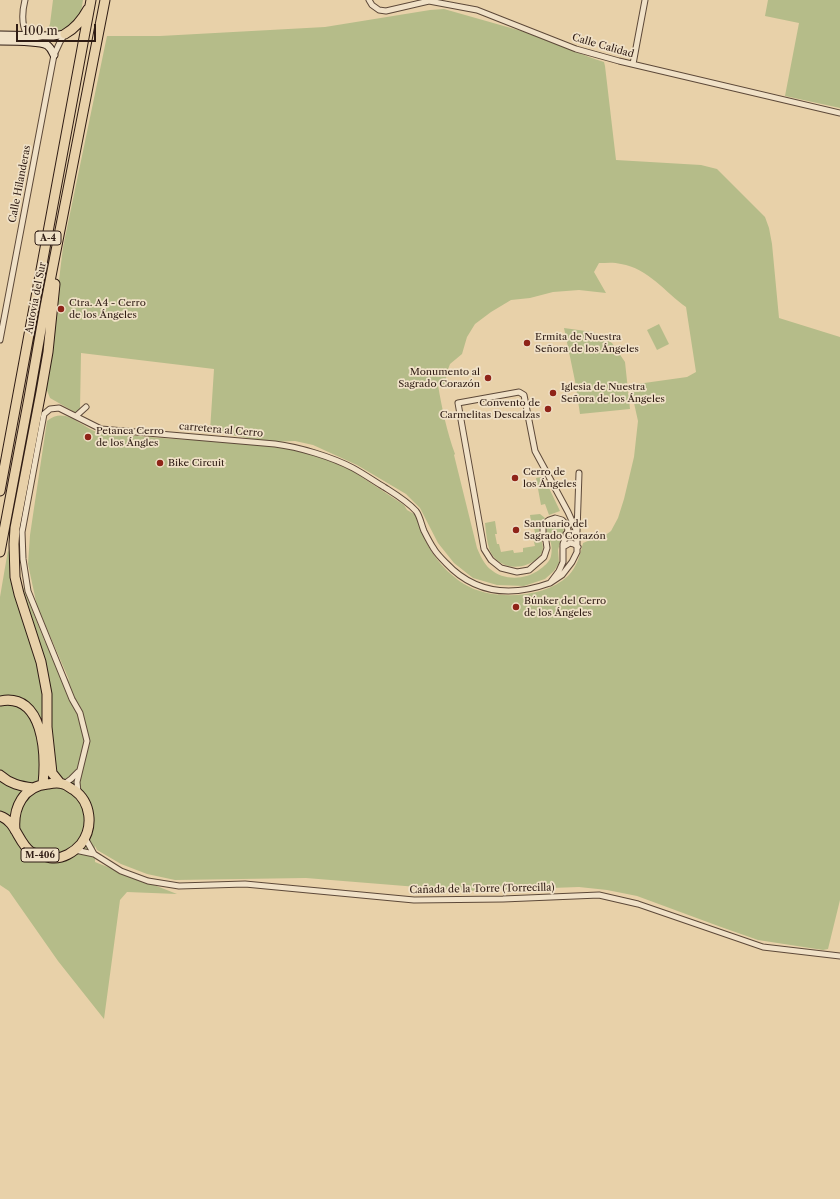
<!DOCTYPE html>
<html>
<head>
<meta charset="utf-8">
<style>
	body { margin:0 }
	#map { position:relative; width:840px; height:1199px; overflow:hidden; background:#e8d1a9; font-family:"Libre Caslon Text",serif }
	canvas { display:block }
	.scale { position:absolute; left:16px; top:24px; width:80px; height:18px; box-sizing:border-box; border:2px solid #2f1c14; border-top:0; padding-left:5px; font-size:12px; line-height:14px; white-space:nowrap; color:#2f1c14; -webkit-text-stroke:3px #f0e1c7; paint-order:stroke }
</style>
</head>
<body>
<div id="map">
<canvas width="840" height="1199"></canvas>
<div class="scale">100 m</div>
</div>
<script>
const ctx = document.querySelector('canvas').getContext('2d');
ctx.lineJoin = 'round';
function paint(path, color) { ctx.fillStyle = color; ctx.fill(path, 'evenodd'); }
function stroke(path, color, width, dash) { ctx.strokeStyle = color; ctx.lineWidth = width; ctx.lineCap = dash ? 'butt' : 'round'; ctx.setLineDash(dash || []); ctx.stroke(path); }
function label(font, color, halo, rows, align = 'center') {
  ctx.font = font + ' "Libre Caslon Text",serif'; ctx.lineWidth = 3.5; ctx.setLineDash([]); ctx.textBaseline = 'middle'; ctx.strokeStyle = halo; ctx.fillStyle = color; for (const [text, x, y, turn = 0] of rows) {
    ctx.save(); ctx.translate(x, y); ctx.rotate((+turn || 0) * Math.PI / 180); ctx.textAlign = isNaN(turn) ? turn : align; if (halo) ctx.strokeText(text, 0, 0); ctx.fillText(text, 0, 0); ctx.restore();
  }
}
const green = new Path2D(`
	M53 0H83L80 18C70 26 60 37 47 31L50 24Z
	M768 0H840V108L785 96 799 23 765 16Z
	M444 9 539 36C561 45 581 55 604 62L605 66 616 160 701 165 717 169 765 217 769 228 772 244 779 318 840 337V900L828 949 823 950 758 940 721 927 637 896 607 890 579 887 467 891 306 878 175 880 147 874 121 864 97 850 95 846V862L177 894 127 892 120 900 104 1019 58 961 9 891 0 885V597L8 550 45 642 70 682 37 606 28 564 30 535 47 421C66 405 81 428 100 433L174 439 275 444 313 454 351 470 404 505 407 510 416 515C423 543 439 568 464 584 491 601 544 599 568 576 577 567 580 555 583 543L605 534H607L611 531 618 518 624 499 634 457 638 421 630 385 687 377 696 372 686 307C666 293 648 268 621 264 614 262 606 263 599 263L594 272 606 293 579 290 553 292 530 298 511 300 491 312 475 324 467 337 462 354 450 364 447 372 445 384 438 385C442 409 447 432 455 454L454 455 477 548C480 555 484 564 490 569 504 581 525 580 539 570 543 567 550 562 551 556 552 552 552 544 550 541 549 538 546 535 546 532 546 530 547 528 547 526 555 520 559 520 564 529L558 550 559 563 554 571 545 579 524 586 497 585 473 578 454 563 438 543 420 508 406 494 357 465 313 445 295 441 269 442 210 431 214 369 81 353 80 409 78 414 50 398 46 388 63 247 107 36H160L325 27 430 10Z
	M659 324 669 344 657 350 647 330Z
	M564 328 593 332 612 343 625 362 630 409 580 414 575 381Z
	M542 477 549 488 560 511 549 515 545 504 541 505 536 478Z
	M540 514 545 518C542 521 539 524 539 529 538 538 549 548 538 558 523 571 499 570 490 551 487 543 486 532 485 523L495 521 497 534H495L497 544H499L501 552 513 550 514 553 523 552V548L535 546 533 538 536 537 534 528H532L530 515Z`);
const street = new Path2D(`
	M25 0C22 12 21 24 27 35
	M369 0 372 5 379 10 386 11 429 1 477 10 576 49 619 61 840 113
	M633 64 645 0
	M0 340 54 55 60 42 65 34
	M519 392 524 395 535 451 568 512 577 532V552L572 562 562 575 550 583 559 571 563 562V544L568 530 566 524 562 520 555 518 549 520 545 523 543 528V534L546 541 547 548 544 557 529 570 517 572 501 568 491 560 484 549 458 403Z
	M76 416 86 407
	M566 534 577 532 579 473
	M563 547 570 543 574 544 578 547
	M64 784 71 779 78 772
	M78 792 77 782 87 741 80 713 72 699 28 591 23 559 22 532 44 414 50 409 59 408 101 429 275 444C299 447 332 457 353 468 364 474 374 481 384 487 395 494 407 501 416 511 420 516 421 524 424 531 427 537 430 543 434 549 437 554 442 559 446 563 475 594 511 597 550 583
	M85 838 94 854
	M75 850 94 854 121 871 148 881 179 886 245 884 414 900 503 899 599 895 638 904 763 947 840 956`);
const secondary = new Path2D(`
	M0 35 53 36 65 34
	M0 41C10 41 39 41 47 45 51 48 52 51 54 55`);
const highway = new Path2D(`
	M65 34C76 28 82 20 88 9
	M55 284 48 352 41 392 15 528 14 544 15 577 19 594 41 662 47 694V727L52 773 60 783
	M0 491 91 0
	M0 552 29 398 45 307 105 0
	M0 701C44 692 46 755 43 784
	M0 775C10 784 20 786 33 788
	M0 816C16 821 18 843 31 852 35 854 39 855 43 856 46 856 49 858 52 858 63 859 74 852 81 844 94 827 91 802 74 790 70 788 67 785 63 784 58 782 53 783 48 784 23 786 13 808 15 830`);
const markers = [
	[61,309,4,"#8f2418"],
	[527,343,4,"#8f2418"],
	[488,378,4,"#8f2418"],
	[553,393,4,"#8f2418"],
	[548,409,4,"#8f2418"],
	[88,437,4,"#8f2418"],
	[160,463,4,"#8f2418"],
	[515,478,4,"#8f2418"],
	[516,530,4,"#8f2418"],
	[516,607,4,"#8f2418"]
];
const shields = [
	[48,238,26],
	[40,855,38]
];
const shieldNames = [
	["A-4",48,238],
	["M-406",40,855]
];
const streetNames = [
	["Calle Calidad",603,46,16],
	["Calle Hilanderas",20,184,-79],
	["Autovía del Sur",36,298,-79],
	["carretera al Cerro",221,430,5],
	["Cañada de la Torre (Torrecilla)",482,889,-1]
];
const poiNames = [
	["Ctra. A4 - Cerro",69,303],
	["de los Ángeles",69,315],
	["Ermita de Nuestra",535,337],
	["Señora de los Ángeles",535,349],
	["Monumento al",480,372,"right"],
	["Sagrado Corazón",480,384,"right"],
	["Iglesia de Nuestra",561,387],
	["Señora de los Ángeles",561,399],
	["Convento de",540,403,"right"],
	["Carmelitas Descalzas",540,415,"right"],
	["Petanca Cerro",96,431],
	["de los Ángles",96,443],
	["Bike Circuit",168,463],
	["Cerro de",523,472],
	["los Ángeles",523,484],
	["Santuario del",524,524],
	["Sagrado Corazón",524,536],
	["Búnker del Cerro",524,601],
	["de los Ángeles",524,613]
];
paint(green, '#b5bc89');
stroke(street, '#5d4939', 7);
stroke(secondary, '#2f1c14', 9);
stroke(highway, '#2f1c14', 11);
stroke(street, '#f0e1c7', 5);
stroke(secondary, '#f0e1c7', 7);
stroke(highway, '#e8d1a9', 9);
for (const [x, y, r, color] of markers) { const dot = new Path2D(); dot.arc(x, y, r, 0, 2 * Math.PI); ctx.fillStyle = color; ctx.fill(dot); stroke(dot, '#f0e1c7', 1.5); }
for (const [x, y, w] of shields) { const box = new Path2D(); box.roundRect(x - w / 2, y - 7, w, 14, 3); ctx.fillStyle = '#f0e1c7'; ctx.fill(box); stroke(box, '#2f1c14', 1); }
label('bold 9px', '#2f1c14', null, shieldNames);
label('10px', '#2f1c14', '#f0e1c7', streetNames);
label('10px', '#2f1c14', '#f0e1c7', poiNames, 'left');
</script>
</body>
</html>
